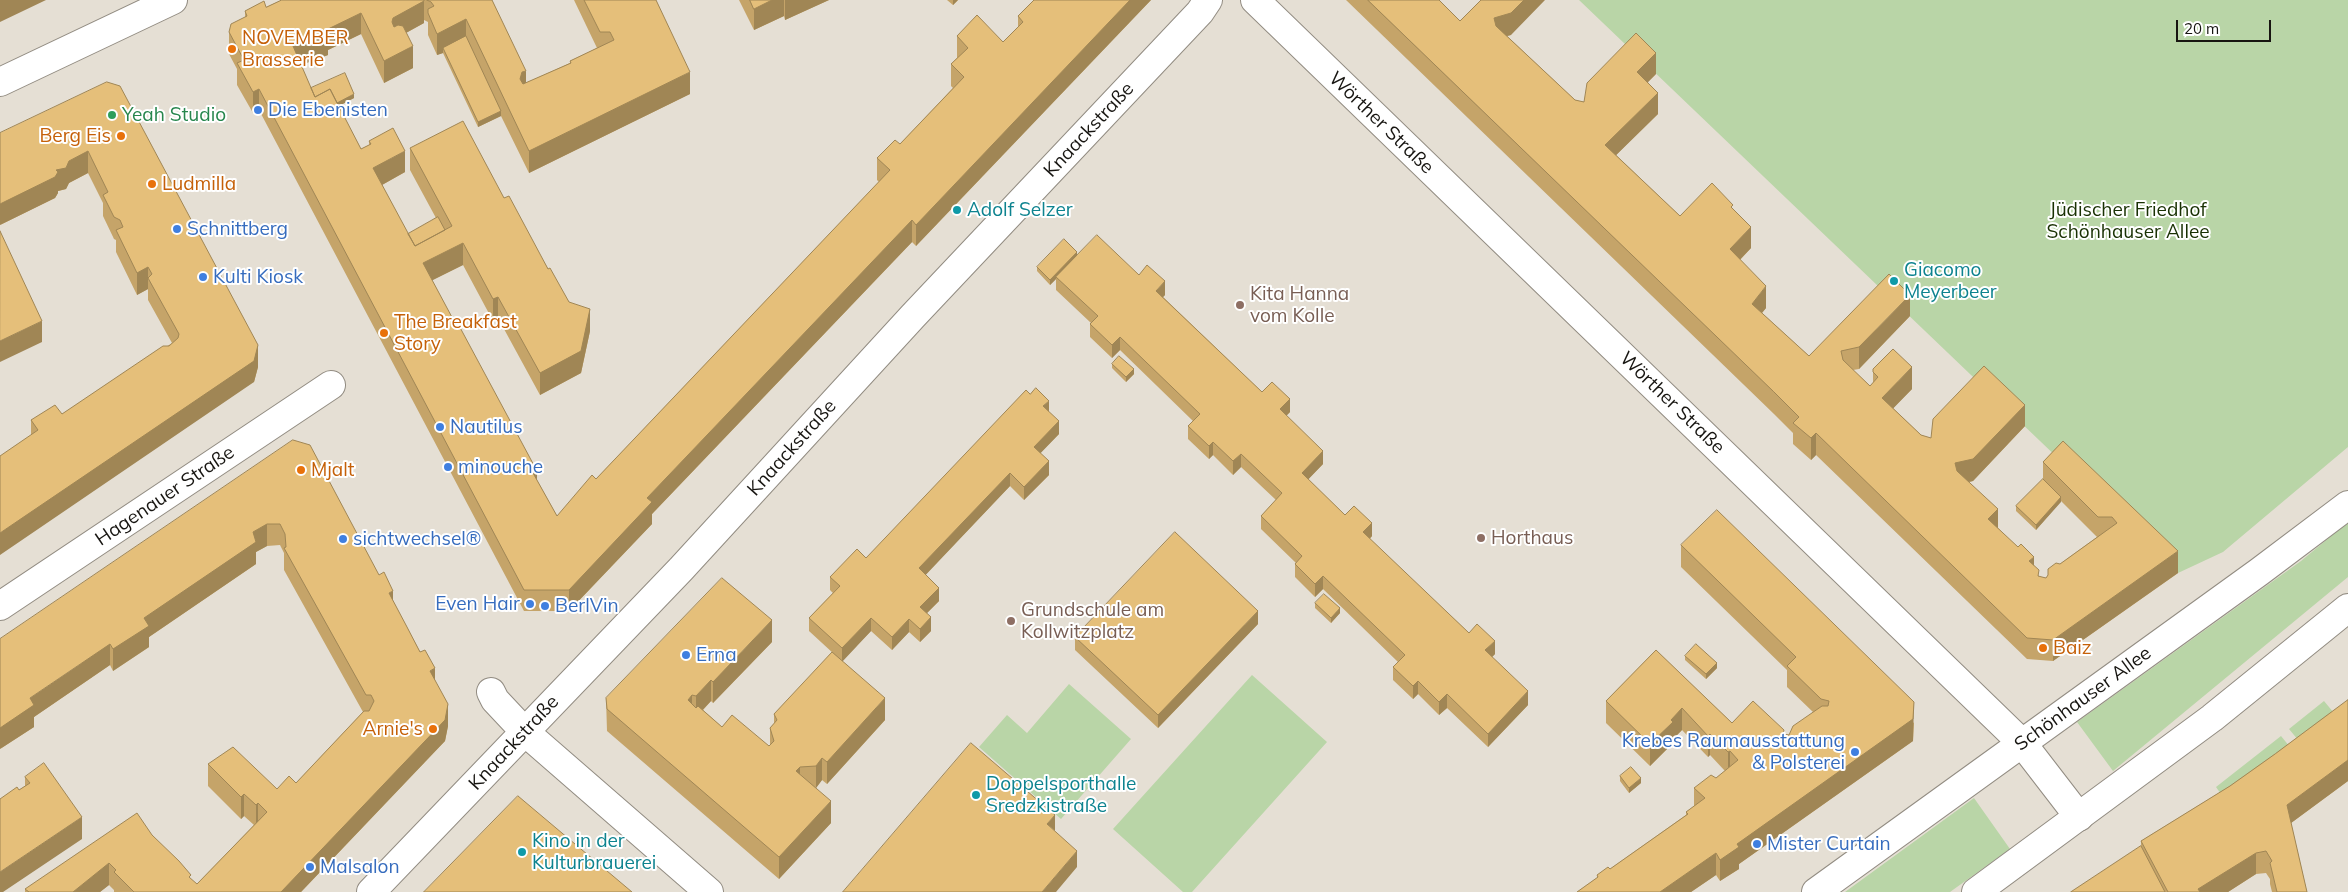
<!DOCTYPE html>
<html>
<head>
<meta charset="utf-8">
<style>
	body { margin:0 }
	#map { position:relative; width:2348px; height:892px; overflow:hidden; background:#e5dfd4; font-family:Mulish,sans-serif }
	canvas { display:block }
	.scale { position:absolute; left:2176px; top:20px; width:95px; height:22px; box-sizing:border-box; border:2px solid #171511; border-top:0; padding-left:6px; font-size:15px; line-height:18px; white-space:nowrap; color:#171511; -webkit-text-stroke:4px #fff; paint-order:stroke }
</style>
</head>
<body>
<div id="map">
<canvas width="2348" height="892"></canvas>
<div class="scale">20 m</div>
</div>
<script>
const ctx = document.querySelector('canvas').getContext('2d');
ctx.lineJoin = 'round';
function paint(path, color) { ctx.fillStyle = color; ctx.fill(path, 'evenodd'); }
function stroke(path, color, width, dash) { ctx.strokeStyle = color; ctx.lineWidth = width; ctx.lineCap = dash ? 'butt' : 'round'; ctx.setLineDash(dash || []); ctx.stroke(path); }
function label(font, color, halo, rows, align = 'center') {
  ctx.font = font + ' Mulish,sans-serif'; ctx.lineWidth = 4; ctx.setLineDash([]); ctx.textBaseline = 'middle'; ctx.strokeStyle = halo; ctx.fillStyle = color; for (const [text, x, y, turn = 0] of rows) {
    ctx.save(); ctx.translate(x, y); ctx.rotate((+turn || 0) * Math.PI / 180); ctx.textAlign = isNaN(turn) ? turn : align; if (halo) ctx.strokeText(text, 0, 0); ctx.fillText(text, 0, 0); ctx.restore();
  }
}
const green = new Path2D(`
	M1579 0H2348V447L2223 552 2178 573Z
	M2348 522V577L2113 771 2077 722 2301 561Z
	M1252 675 1327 742 1192 892H1183L1113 829Z
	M1069 684 1131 739 1061 819 979 747 1007 715 1027 733Z
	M2324 701 2344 725 2308 752 2289 729Z
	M2281 736 2299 758 2230 807 2216 787Z
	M1974 798 2010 849 1950 892H1845Z`);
const minor = new Path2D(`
	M1255 0 2022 743 2079 817
	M0 82 173 0
	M0 606 331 385
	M491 692 495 700 525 732 709 892
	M371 892 681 569 913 316 1200 12 1208 0`);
const secondary = new Path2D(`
	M1816 892 2259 572 2348 505
	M1976 892 2212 718 2348 608`);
const wall = new Path2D(`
	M282 0H492L526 83 570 63V61L597 48 574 0H656L690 94 529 173 501 116 478 127 443 53 437 55 428 35V22L424 20V23L406 33 413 68 384 83 361 34 328 50V55L301 65 311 88 354 98 338 106 361 149 369 145V141L405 172 382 185 408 234 436 218 410 170V148L504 198 569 302 590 331 581 373 540 395 498 318 493 321 463 265 432 280 537 480 557 516 596 479 879 182 877 180V158L900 144 953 88 951 86V64L957 58V36L1003 42 1018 27V16L1034 0H1151L916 246 912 242 652 514V524L569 611H524L259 110 253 113 237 85V69L229 54V32L245 18V11L266 7Z
	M739 0H829L785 20 784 16 754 30Z
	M947 0H958L953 5Z
	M1346 0H1439L1460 21 1511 35 1507 36 1575 100 1584 102 1656 74 1648 82 1658 114 1616 155 1680 216 1733 209 1751 248 1740 260 1766 308 1762 313 1809 356 1910 316 1859 369 1853 370 1870 386 1873 383V369L1912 389 1893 408 1921 435 1931 438 2025 426 1973 481 1969 482 1998 528 2034 565 2039 577 2046 578 2060 564 2097 537 2061 501 2036 530 2016 511V506L2043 479V462L2063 441 2178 573 2053 661 2027 659 1816 455 1811 460 1793 444V433L1774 414Z
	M107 82 258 367 254 382 31 435V420L62 414 172 343 148 300V289L137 295 116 252V240L114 239 103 216V203L88 173 69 183 66 189 58 191V193L55 198 0 225Z
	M1077 255 1139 275 1165 295 1163 297 1262 392 1290 412 1286 416 1323 464 1308 479 1345 515 1372 536 1370 539 1469 633 1495 654 1492 657 1528 705 1488 747 1447 708 1439 715 1418 694 1413 699 1393 680V667L1398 662 1323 589 1315 597 1295 577V564L1296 563 1261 529V516L1276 500 1241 467 1233 475 1213 455 1209 459 1188 439V426L1193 421 1120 350 1112 358 1090 337V324L1091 323 1056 290V279L1050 285 1037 271V267Z
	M1112 364 1134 374 1126 382 1112 368Z
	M1049 412 1059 434 1040 453 1049 475 1024 500 1010 486 925 575 939 601 927 613 931 631 920 642 909 632 892 650 871 631 842 661 885 720 827 784 822 780 816 788H815L831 823 779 879 607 731 606 698 772 642 713 703 711 701 703 710 722 727 769 746 770 745V728L774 724V714L834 654 809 631V618L833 593 830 590V577L866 558Z
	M293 440 393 601 435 680 448 726 445 741 301 892H114V890L109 885 100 892H25V889L152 835 191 880 197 884 254 825 244 816 241 819 208 786V764L277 789 296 783 363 712 284 570V553L280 545 267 546 256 552V564L149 637V647L113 671 110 665 34 717V727L0 749Z
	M1681 545 1914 723 1913 741 1739 864V869L1720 881 1716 875 1691 892H1577L1597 878V875L1610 869 1686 815V812L1694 806V788L1716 778 1725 771 1710 755 1708 757 1682 730 1673 739V743L1650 766 1606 723V701L1656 650 1732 723 1789 735 1813 712 1787 687V670L1681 567Z
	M1315 603 1340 613 1331 623 1315 608Z
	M1258 624 1158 728 1075 650V637Z
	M1685 656 1717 668 1706 679 1685 660Z
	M2348 700V781L2291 823 2307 892H2272L2270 884V879L2266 873 2256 874 2228 892H2071L2141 846V841L2230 786 2275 754Z
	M1620 776 1641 783 1629 793 1620 781Z
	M25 777 82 839 19 790 25 786Z`);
const shadedWall = new Path2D(`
	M0 0H46L0 22Z
	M424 0V23L393 40 392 22 393 18Z
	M772 0H784V16L754 30V9Z
	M785 0H829L785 20Z
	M953 0H958L953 5Z
	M1130 0H1151L916 246V225Z
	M1524 0H1545L1511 35 1494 39V18Z
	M361 13V34L328 50V55L293 68V46Z
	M466 19V41L443 48V53L437 55V34Z
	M413 46V68L384 83V61Z
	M1656 53V74L1637 93V72Z
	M526 71V93L520 79 522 72Z
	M690 72V94L529 173V151Z
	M259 89V110L253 113V92Z
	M1658 93V114L1605 166V145Z
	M354 94V98L315 119V114Z
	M501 111V116L478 127V122Z
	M88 151V173L69 183 66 189 58 191V193L55 198 0 225V204L56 170 69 161Z
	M405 151V172L373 190V168Z
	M912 220V242L652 514V524L569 611V590L647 498Z
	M1751 227V248L1730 270V249Z
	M463 243V265L423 285V263Z
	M1077 252V257L1056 277V279L1050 285V280Z
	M148 267V289L137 295V273Z
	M1165 281V295L1156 304V291Z
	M1766 286V308L1752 325V304Z
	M1910 295V316L1859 369V347Z
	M498 297V318L493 321V299Z
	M590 309V331L581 373 540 395V373Z
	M42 321V342L0 362V341Z
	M1120 337V350L1112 358V345Z
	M258 345V367L254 382 0 555V533Z
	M1912 367V389L1882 420V398Z
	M1134 369V374L1126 382V377Z
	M1290 399V412L1280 422V409Z
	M1049 401V414L1043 406Z
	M2025 405V426L1973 481 1955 485V463Z
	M1059 421V434L1034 460V447Z
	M1816 433V455L1811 460V438Z
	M1213 442V455L1209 459V446Z
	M1323 451V464L1302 486V473Z
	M1241 454V467L1233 475V461Z
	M1049 461V475L1024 500V487Z
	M537 471V492L533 473Z
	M1010 473V486L919 582V568Z
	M2061 497V502L2036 530V525Z
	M1998 509V530L1988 519Z
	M1372 523V536L1363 545V532Z
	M267 524V546L256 552V564L149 637V647L113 671V649L144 618 253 532Z
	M2178 551V573L2053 661V640Z
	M2034 557V578L2029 561Z
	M1323 576V589L1315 597V584Z
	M939 588V601L920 620V607Z
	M393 591V612L389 593Z
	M1340 608V613L1331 623V618Z
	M1258 611V624L1158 728V715Z
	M931 617V631L920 642V629Z
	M871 618V631L842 662V648Z
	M909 619V632L892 650V637Z
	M772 620V642L713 703V682Z
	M1495 641V654L1485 664V650Z
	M110 644V665L34 717V727L0 749V728L30 698Z
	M1717 663V668L1706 679V674Z
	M435 668V690L430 671Z
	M711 680V701L696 717V696Z
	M1418 681V694L1413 699V686Z
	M1528 691V705L1488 747V734Z
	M1447 694V708L1439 715V702Z
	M692 695V717L688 700Z
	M885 698V720L827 784V762Z
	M1914 702 1913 741 1739 864V869L1720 881V860L1737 844Z
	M448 704V726L445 741 301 892H281Z
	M1682 708V730L1673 739V743L1650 766V744L1671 720Z
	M1710 734V755L1708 757V736Z
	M1730 751V772L1728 774V752Z
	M822 758V780L816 788V766Z
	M2348 760V781L2287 826V805Z
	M800 767V788L796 771Z
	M1641 778V783L1629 793V788Z
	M244 794V816L241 819V797Z
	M831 801V823L779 879V857Z
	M258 803V825L256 827V805Z
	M1055 815V831L1047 824Z
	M82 817V839L3 892H0V872Z
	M1077 851V867L1056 892H1042Z
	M1716 853V875L1691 892H1660Z
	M2256 853V874L2228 892H2198V889Z
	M109 863V885L100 892H73Z`);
const building = new Path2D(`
	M282 0H424V1L393 18 392 22 394 27 398 25 403 26 413 46 384 61 361 13 326 30 328 33 293 46 315 97 330 89 361 149 371 144 369 141 393 128 405 151 373 168 415 246 452 226 410 148 463 121 504 198 509 196 548 269 550 268 569 302 590 309 581 351 540 373 498 297 493 299 463 243 423 263 454 321 456 320 537 471 533 473 557 516 592 475 596 479 890 170 877 158 895 140 900 144 964 77 951 64 968 48 957 36 977 15 1003 42 1023 22 1018 16 1034 0H1130L916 225 912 220 647 498 652 502 569 590H524L259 89 253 92 237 63 244 60 229 32 231 24 247 16 245 11 264 1 266 7Z
	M427 0H492L526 71 522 72 520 79 523 84 571 63 570 61 614 40 610 32H600L584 0H656L690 72 529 151 466 19 437 34 428 13V9L434 6 431 2Z
	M750 0H772L754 9Z
	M1368 0H1439L1460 21 1481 0H1524L1511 13 1494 18 1496 26 1575 100 1584 102 1587 83 1636 33 1656 53 1637 72 1658 93 1605 145 1680 216 1712 183 1733 205 1731 207 1751 227 1730 249 1766 286 1752 304 1809 356 1889 274 1910 295 1859 347 1841 351 1843 360 1870 386 1878 377 1873 372V369L1893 349 1912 367 1882 398 1921 435 1931 438 1933 419 1984 366 2025 405 1973 459 1955 463 1957 471 1998 509 1988 519 2018 547 2021 544 2034 557 2029 561 2039 570 2038 576 2046 578 2048 575V569L2056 563 2060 564 2117 523 2112 517H2098L2043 462 2063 441 2178 551 2053 640 2027 638 1816 433 1811 438 1793 423 1799 417 1774 392Z
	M466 36 501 111 478 122 443 48Z
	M345 73 354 94 337 103 330 89 315 97 311 88Z
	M107 82 120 86 220 274 258 345 254 361 0 533V456L38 430 31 420 55 405 62 414 163 346H169L178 338 179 334 148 278 152 274 148 267 137 273 116 230 123 227 120 220 114 217 103 195 108 192 88 151 69 161 66 168 56 170 58 172 55 177 0 204V133Z
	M438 217 445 230 415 246 408 234Z
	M0 231 42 321 0 341Z
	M1097 235 1139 275 1147 265 1165 281 1156 291 1262 392 1272 382 1290 399 1280 409 1323 451 1302 473 1345 515 1354 506 1372 523 1363 532 1469 633 1477 624 1495 641 1485 650 1528 691 1488 734 1447 694 1439 702 1418 681 1413 686 1393 667 1405 655 1323 576 1315 584 1295 564 1302 556 1261 516 1282 493 1241 454 1233 461 1213 442 1209 446 1188 426 1200 414 1120 337 1112 345 1090 324 1098 316 1056 277Z
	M1064 239 1077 252 1050 280 1037 267Z
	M1119 356 1134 369 1126 377 1112 364Z
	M1036 388 1049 401 1043 406 1059 421 1034 447 1049 461 1024 487 1010 473 919 568 939 588 920 607 931 617 920 629 909 619 892 637 871 618 842 648 809 618 840 586 830 577 857 549 866 558 1026 390 1030 394Z
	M293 440 310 445 379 575 384 572 393 591 389 593 407 627 420 652 425 650 435 668 430 671 448 704 445 720 281 892H134L114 872 116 870 109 863 73 892H29L25 889 137 813 152 835 179 861 191 875 189 877 197 884 267 812 258 803 256 805 244 794 241 797 208 764 233 747 277 789 289 776 296 783 364 711H369L374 701 371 695H366L284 548 286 547 285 534 280 524H267L253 532 256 542 144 618 149 626 113 649 110 644 30 698 34 705 0 728V639Z
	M2043 479 2061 497 2036 525 2016 506Z
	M1717 510 1914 702 1913 719 1737 844 1739 847 1720 860 1716 853 1660 892H1577L1598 877 1597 875 1608 867 1610 869 1688 814 1686 812 1705 798 1694 788 1711 775 1716 778 1738 760 1730 751 1728 752 1710 734 1708 736 1682 708 1671 720 1673 722 1650 744 1606 701 1656 650 1732 723 1753 701 1784 730 1783 734 1789 735 1793 726 1822 706H1828L1829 701 1821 699 1787 666 1796 657 1681 545Z
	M1175 532 1258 611 1158 715 1075 637Z
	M722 578 772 620 713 682 711 680 696 696 692 695 688 700 696 708 698 706 722 727 732 715 769 746 774 741 770 728 777 720 774 714 832 652 885 698 827 762 822 758 816 766 800 767 796 771 831 801 779 857 607 709 606 698Z
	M1324 594 1340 608 1331 618 1315 603Z
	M1696 644 1717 663 1706 674 1685 656Z
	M2348 700V760L2287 805 2307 892H2277L2270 863 2272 861 2266 851 2256 853 2198 889 2200 892H2168L2141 841 2230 786 2275 754Z
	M971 743 1055 815 1047 824 1077 851 1042 892H843Z
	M44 763 82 817 0 872V799L17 787 19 790 30 783 25 777Z
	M1631 767 1641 778 1629 788 1620 776Z
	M518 796 632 892H424Z
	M2141 846 2165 892H2071Z`);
const markers = [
	[232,49,5,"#e8710a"],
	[258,110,5,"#3f7fe0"],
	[112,115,5,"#2e9e5b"],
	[121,136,5,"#e8710a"],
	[152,184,5,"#e8710a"],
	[957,210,5,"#0f9aa8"],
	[177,229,5,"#3f7fe0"],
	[203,277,5,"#3f7fe0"],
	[1894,281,5,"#0f9aa8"],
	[1240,305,5,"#8d6e63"],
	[384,333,5,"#e8710a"],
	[440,427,5,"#3f7fe0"],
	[448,467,5,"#3f7fe0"],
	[301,470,5,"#e8710a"],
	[1481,538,5,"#8d6e63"],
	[343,539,5,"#3f7fe0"],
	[530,604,5,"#3f7fe0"],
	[545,606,5,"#3f7fe0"],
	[1011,621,5,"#8d6e63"],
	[2043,648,5,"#e8710a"],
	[686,655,5,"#3f7fe0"],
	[433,729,5,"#e8710a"],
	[1855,752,5,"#3f7fe0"],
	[976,795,5,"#0f9aa8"],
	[1757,844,5,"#3f7fe0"],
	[522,852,5,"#0f9aa8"],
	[310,867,5,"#3f7fe0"]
];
const foodNames = [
	["NOVEMBER",242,38],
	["Brasserie",242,60],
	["Berg Eis",111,136,"right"],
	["Ludmilla",162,184],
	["The Breakfast",394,322],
	["Story",394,344],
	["Mjalt",311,470],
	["Baiz",2053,648],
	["Arnie's",423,729,"right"]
];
const shopNames = [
	["Die Ebenisten",268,110],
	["Schnittberg",187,229],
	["Kulti Kiosk",213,277],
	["Nautilus",450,427],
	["minouche",458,467],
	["sichtwechsel®",353,539],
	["Even Hair",520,604,"right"],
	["BerlVin",555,606],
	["Erna",696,655],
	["Krebes Raumausstattung",1845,741,"right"],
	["& Polsterei",1845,763,"right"],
	["Mister Curtain",1767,844],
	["Malsalon",320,867]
];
const leisureNames = [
	["Yeah Studio",122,115]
];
const streetNames = [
	["Wörther Straße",1381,123,44],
	["Knaackstraße",1089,130,-47],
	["Wörther Straße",1672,403,44],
	["Knaackstraße",792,448,-48],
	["Hagenauer Straße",165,496,-34],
	["Schönhauser Allee",2083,699,-36],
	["Knaackstraße",514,743,-47]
];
const cultureNames = [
	["Adolf Selzer",967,210],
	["Giacomo",1904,270],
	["Meyerbeer",1904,292],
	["Doppelsporthalle",986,784],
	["Sredzkistraße",986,806],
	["Kino in der",532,841],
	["Kulturbrauerei",532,863]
];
const parkNames = [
	["Jüdischer Friedhof",2128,210],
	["Schönhauser Allee",2128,232]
];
const educationNames = [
	["Kita Hanna",1250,294],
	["vom Kolle",1250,316],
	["Horthaus",1491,538],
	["Grundschule am",1021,610],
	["Kollwitzplatz",1021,632]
];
paint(green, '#b9d5a7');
stroke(minor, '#928c82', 30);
stroke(secondary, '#928c82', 30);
stroke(minor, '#fff', 28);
stroke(secondary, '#fff', 28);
paint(wall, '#c5a469');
paint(shadedWall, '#a08655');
paint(building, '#e5bf7a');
stroke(building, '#a08655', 1);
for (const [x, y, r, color] of markers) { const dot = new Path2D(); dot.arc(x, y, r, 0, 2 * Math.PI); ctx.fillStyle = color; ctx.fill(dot); stroke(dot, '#fff', 2); }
label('19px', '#c56008', '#fff', foodNames, 'left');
label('19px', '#366cbe', '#fff', shopNames, 'left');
label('19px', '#27864d', '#fff', leisureNames, 'left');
label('19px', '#171511', '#fff', streetNames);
label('19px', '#0d838f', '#fff', cultureNames, 'left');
label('19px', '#193103', '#fff', parkNames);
label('19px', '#785e54', '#fff', educationNames, 'left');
</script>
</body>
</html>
